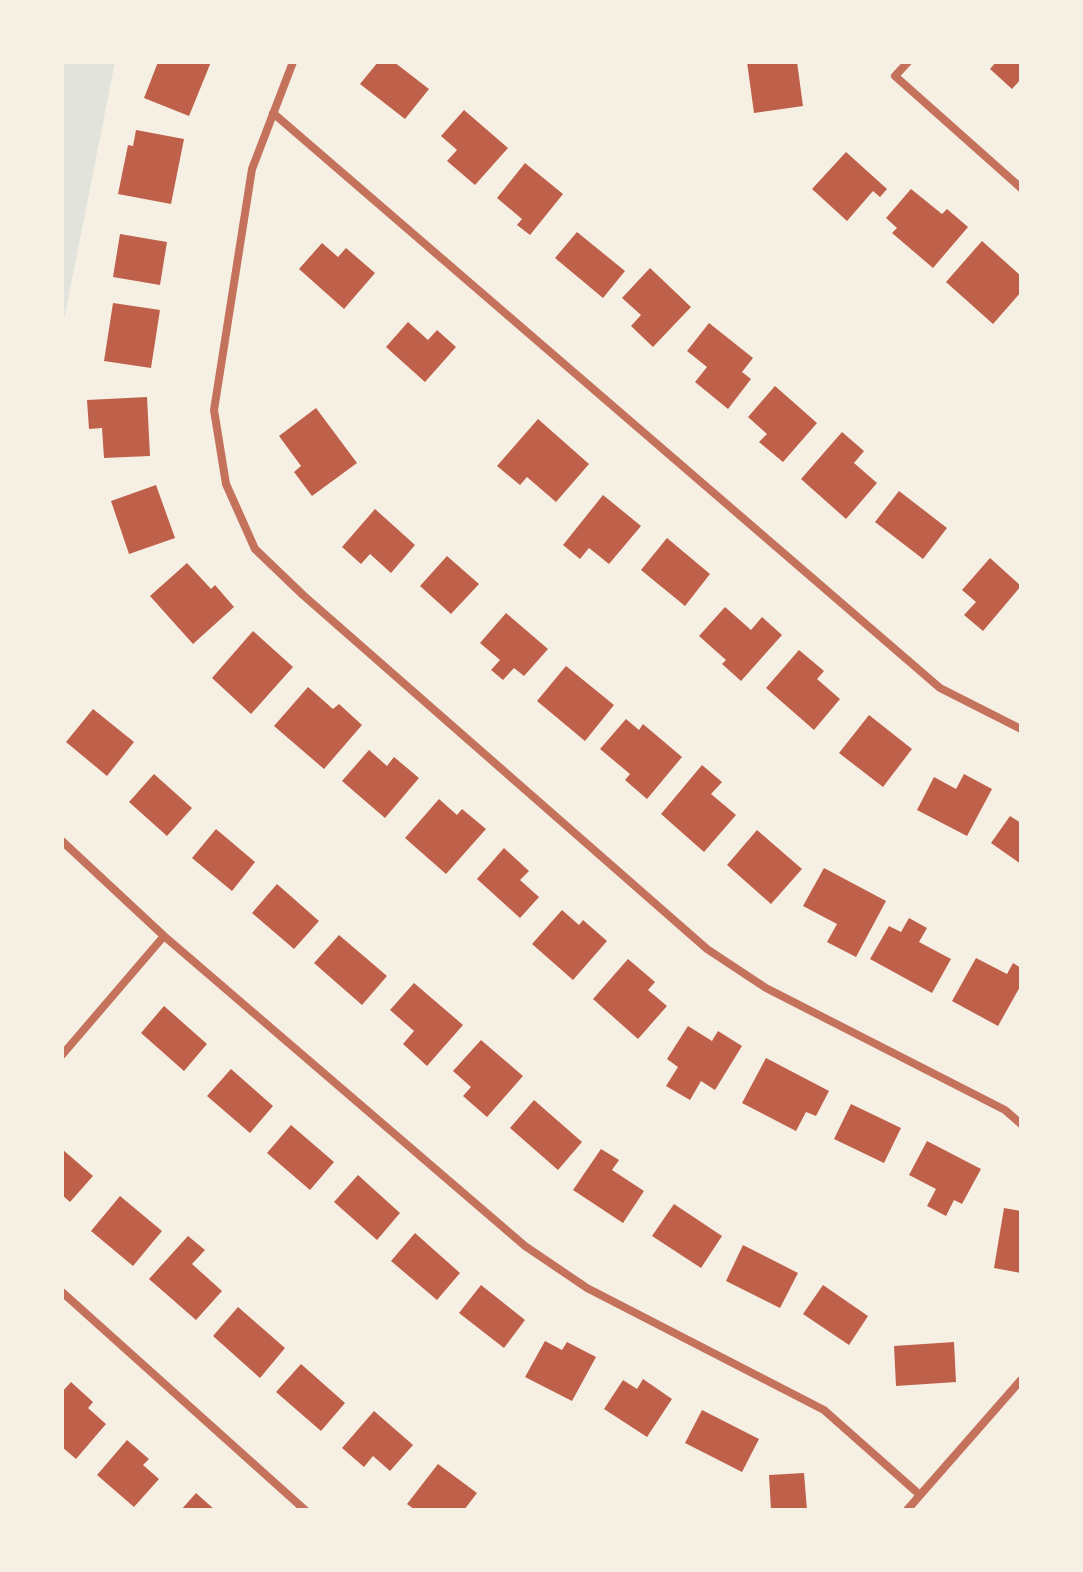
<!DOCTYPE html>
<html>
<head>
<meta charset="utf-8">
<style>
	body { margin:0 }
	#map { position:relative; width:1083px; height:1572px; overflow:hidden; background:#f6efe4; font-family:Inter,sans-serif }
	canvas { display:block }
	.frame { position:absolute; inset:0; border:64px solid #f6efe4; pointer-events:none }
</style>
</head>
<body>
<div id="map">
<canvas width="1083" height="1572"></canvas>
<div class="frame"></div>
</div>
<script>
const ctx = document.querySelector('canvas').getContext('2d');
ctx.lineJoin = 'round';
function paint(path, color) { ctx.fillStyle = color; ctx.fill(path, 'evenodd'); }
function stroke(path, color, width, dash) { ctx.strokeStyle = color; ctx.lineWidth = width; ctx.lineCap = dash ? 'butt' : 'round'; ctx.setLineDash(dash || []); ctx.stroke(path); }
const green = new Path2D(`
	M62 62H115L62 330Z`);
const building = new Path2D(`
	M158 62H211L189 116 144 98Z
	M378 62H394L429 89 405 119 360 84Z
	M747 62H797L803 106 754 113Z
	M996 62H1021V79L1012 89 990 69Z
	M464 110 508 148 475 185 447 161 457 150 441 136Z
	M136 130 184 139 171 204 118 194 128 145 133 146Z
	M846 152 887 189 880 197 873 191 847 221 812 189Z
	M525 163 563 194 530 235 517 225 522 219 497 198Z
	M911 189 942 214 947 209 968 227 933 268 892 233 897 228 886 218Z
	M577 232 625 271 603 298 555 258Z
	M120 234 167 242 160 285 113 277Z
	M982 241 1021 276V292L993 324 946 282Z
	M322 243 338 257 346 248 375 273 344 309 299 269Z
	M650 268 691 307 653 347 631 326 641 315 622 298Z
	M113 303 160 310 151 368 104 361Z
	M408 322 428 340 437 330 456 347 425 382 386 347Z
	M709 323 753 358 742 372 751 379 728 409 695 382 707 367 687 351Z
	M775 386 817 423 783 462 759 442 767 434 748 417Z
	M147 397 150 456 104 458 102 428 89 429 87 400Z
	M316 408 357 463 312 496 294 472 301 466 279 436Z
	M538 419 589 464 556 502 527 477 520 485 497 466Z
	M842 432 864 451 854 463 877 483 846 519 801 479Z
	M156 485 175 538 129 554 111 501Z
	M899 491 947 528 923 559 875 522Z
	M603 495 641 526 609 564 589 548 580 559 563 545Z
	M375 509 415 545 391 573 370 554 361 564 342 547Z
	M667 538 710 574 685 606 641 570Z
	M447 556 479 584 451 614 420 586Z
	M990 558 1021 586 983 631 964 615 976 602 962 590Z
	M187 563 211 589 215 585 234 607 193 644 150 596Z
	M725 607 751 630 762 617 782 635 741 681 722 664 726 660 699 636Z
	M506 613 548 649 524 676 514 668 503 680 491 670 500 660 480 643Z
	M253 631 293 667 251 714 212 678Z
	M799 650 824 671 817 679 840 699 814 730 766 688Z
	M566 666 614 705 585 741 537 701Z
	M308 687 333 709 339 704 362 725 324 769 274 726Z
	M93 709 134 742 107 776 66 742Z
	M869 715 912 749 883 787 839 753Z
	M626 719 639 730 643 724 682 757 647 799 625 780 630 774 600 749Z
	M369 750 387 766 394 757 419 778 385 818 342 781Z
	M702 765 722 782 711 794 736 815 704 852 661 814Z
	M154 774 192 808 167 836 129 802Z
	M964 774 992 789 967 836 917 810 934 777 956 789Z
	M439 799 457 815 462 809 486 829 446 874 405 838Z
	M1010 816 1021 823V864L991 843Z
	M216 829 255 862 232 891 192 858Z
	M757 830 802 869 771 904 727 865Z
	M504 848 529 871 520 880 539 897 520 918 477 879Z
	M824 868 886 901 856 957 827 942 837 924 803 906Z
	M277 884 319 921 294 949 252 913Z
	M562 910 579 925 583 920 607 941 573 980 532 944Z
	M909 918 927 928 919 942 951 959 932 993 870 959 889 926 901 932Z
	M339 935 387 976 362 1005 314 963Z
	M976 958 1007 974 1013 963 1021 968V985L998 1026 952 1001Z
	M628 959 655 982 648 990 667 1006 638 1039 593 999Z
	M414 983 463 1025 427 1066 403 1044 414 1031 390 1010Z
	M164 1006 207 1044 184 1071 141 1033Z
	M688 1026 712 1041 718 1031 742 1046 715 1090 701 1081 690 1100 666 1086 678 1067 667 1059Z
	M481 1040 523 1076 487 1117 463 1096 471 1087 453 1071Z
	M766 1058 829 1091 816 1116 806 1112 796 1131 742 1103Z
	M231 1069 273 1106 250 1133 207 1096Z
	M534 1100 582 1142 558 1170 510 1128Z
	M851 1104 901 1128 884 1163 834 1139Z
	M291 1125 334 1162 310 1190 267 1153Z
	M927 1141 981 1169 962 1204 954 1200 946 1216 927 1206 936 1189 909 1175Z
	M62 1149 93 1176 70 1202 62 1195Z
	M601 1149 619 1160 612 1170 644 1191 623 1223 573 1190Z
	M358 1175 400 1213 377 1240 334 1202Z
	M120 1196 162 1231 133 1266 91 1231Z
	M674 1204 722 1236 701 1268 652 1236Z
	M1004 1208 1021 1211V1273L994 1268Z
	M415 1233 460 1273 437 1300 391 1261Z
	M188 1236 205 1250 192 1264 222 1291 196 1320 149 1279Z
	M743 1245 798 1273 780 1308 726 1281Z
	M481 1285 525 1320 504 1348 459 1313Z
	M823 1285 868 1316 849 1345 803 1314Z
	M238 1307 285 1348 260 1378 213 1336Z
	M545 1341 562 1350 567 1342 596 1357 572 1401 525 1377Z
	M954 1342 956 1382 896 1386 894 1346Z
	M301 1364 345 1403 321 1431 276 1392Z
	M643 1379 672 1399 647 1437 604 1409 623 1380 637 1389Z
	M71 1382 93 1402 88 1408 106 1424 76 1459 62 1447V1392Z
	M702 1410 759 1439 742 1472 685 1443Z
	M374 1411 413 1445 390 1471 373 1456 364 1467 342 1448Z
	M127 1440 149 1459 143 1465 159 1479 134 1507 97 1475Z
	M438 1464 477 1493 464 1510H415L407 1504Z
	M804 1473 807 1510H771L769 1475Z
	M196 1493 215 1510H181Z`);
const minor = new Path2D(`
	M293 62 252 169 214 410 226 484 255 549 303 595 707 949 766 988 1005 1110 1021 1124
	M908 62 895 76 1021 188
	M273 113 940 688 1021 729
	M62 841 164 936 525 1246 587 1288 824 1410 920 1495
	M62 1055 164 936
	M62 1292 305 1510
	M907 1510 1021 1380`);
paint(green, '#e2e4dc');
paint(building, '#bf614a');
stroke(minor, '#c5725c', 8);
</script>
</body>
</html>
